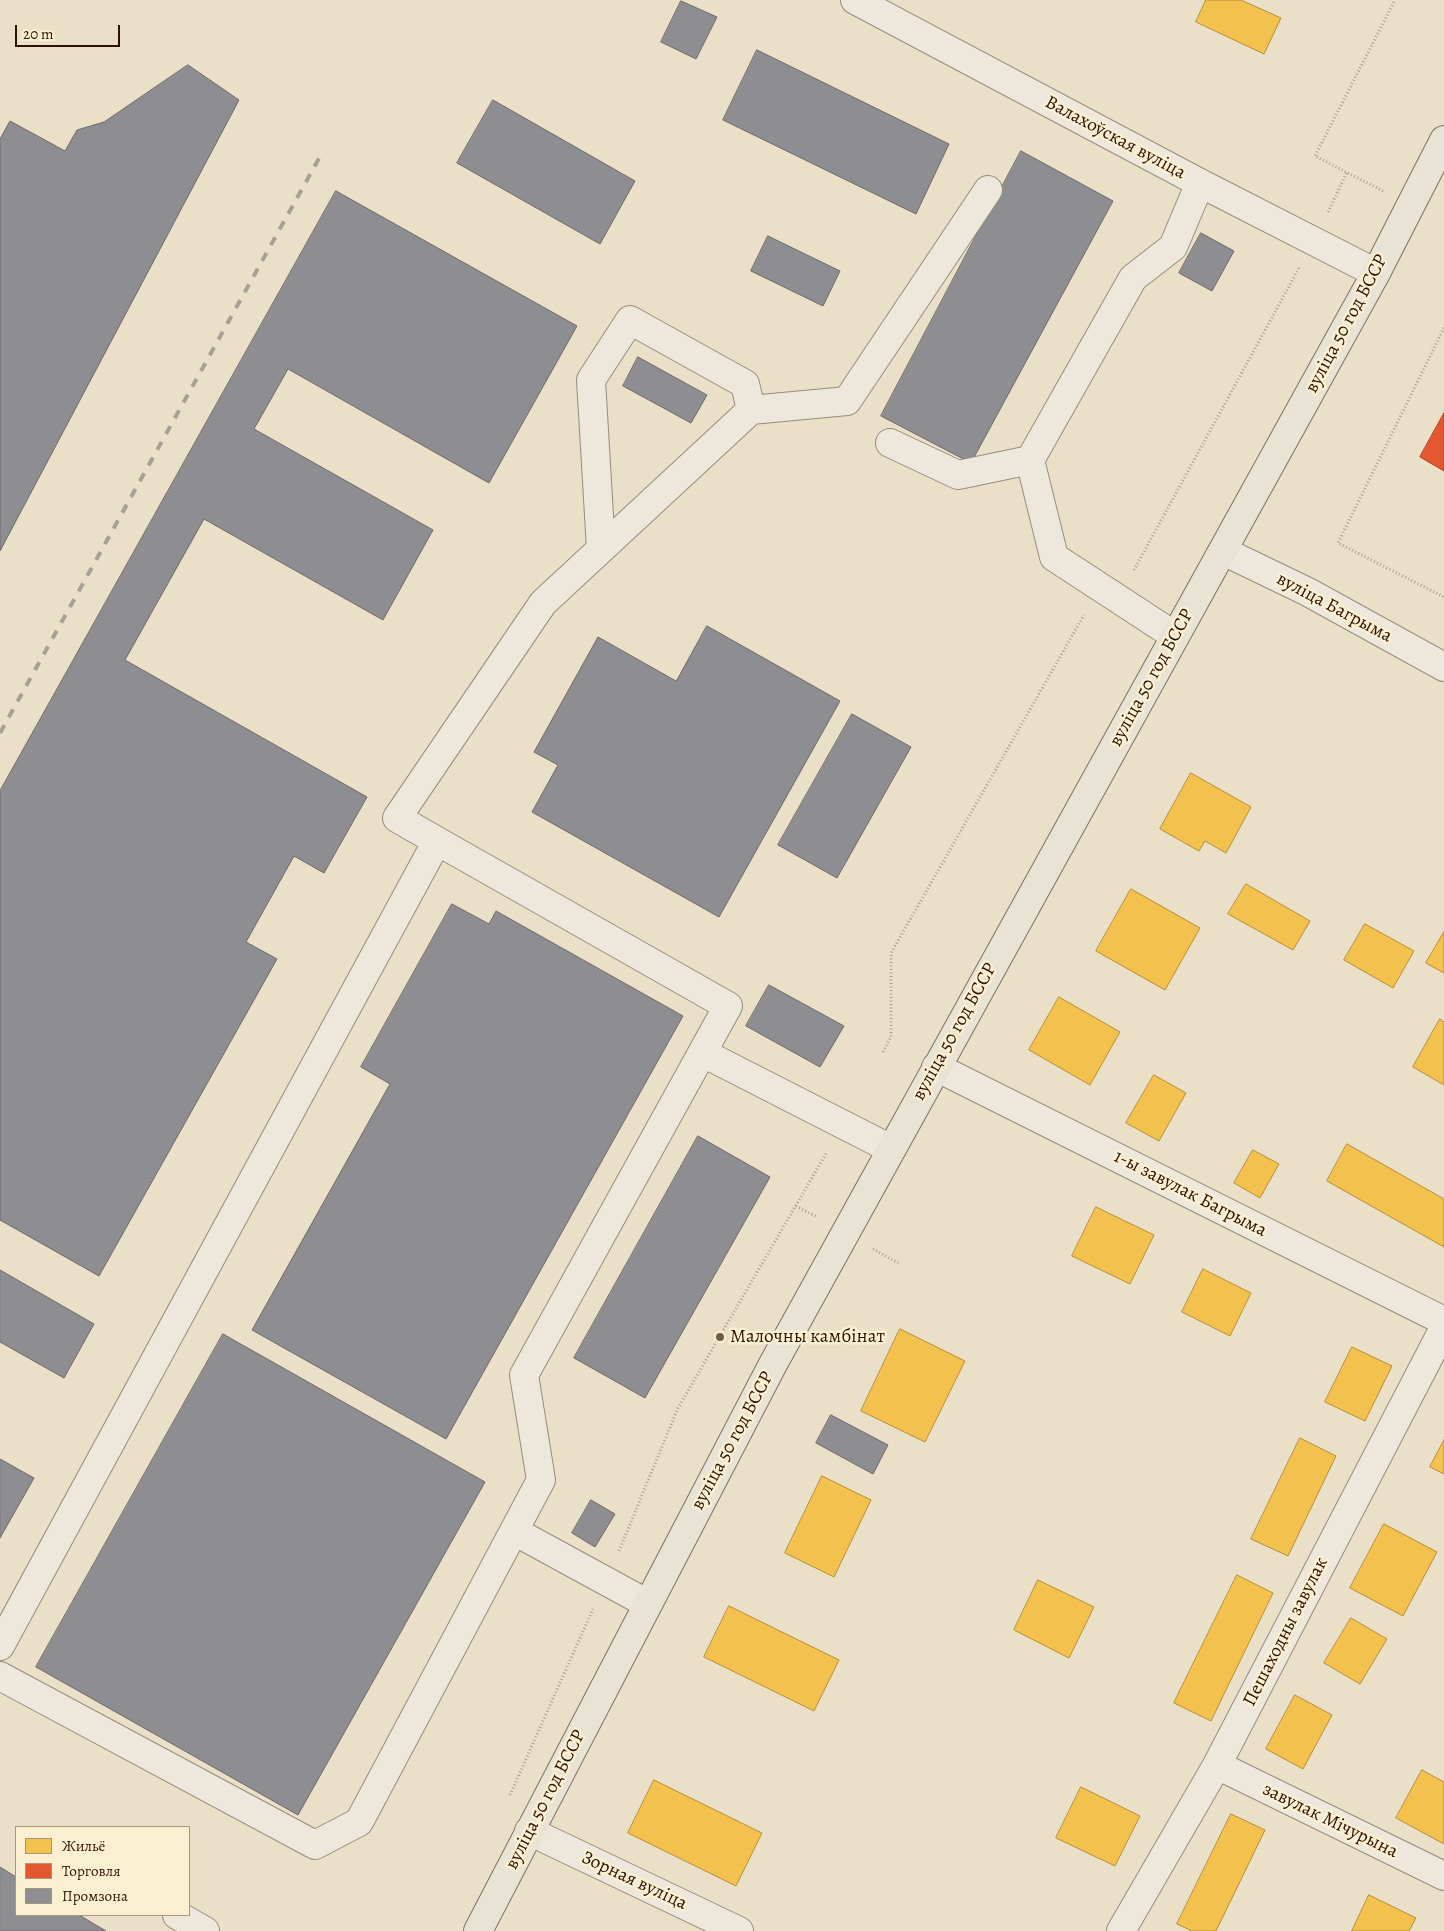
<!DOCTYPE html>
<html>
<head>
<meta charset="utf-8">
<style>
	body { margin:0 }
	#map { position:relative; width:1444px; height:1931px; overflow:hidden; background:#eae0c7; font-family:Alegreya,serif }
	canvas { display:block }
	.legend { position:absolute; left:15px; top:1826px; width:175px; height:90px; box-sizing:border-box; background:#fbefd1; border:1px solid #a9967f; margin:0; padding:6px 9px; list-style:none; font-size:15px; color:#2d1105 }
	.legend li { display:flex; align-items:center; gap:10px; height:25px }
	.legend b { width:25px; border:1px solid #a9967f }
	.scale { position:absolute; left:15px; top:25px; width:105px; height:22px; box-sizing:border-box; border:2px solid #2d1105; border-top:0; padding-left:6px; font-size:15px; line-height:18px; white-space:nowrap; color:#2d1105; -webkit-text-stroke:4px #fbefd1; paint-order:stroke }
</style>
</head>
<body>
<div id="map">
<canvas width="1444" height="1931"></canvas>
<ul class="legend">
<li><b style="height:14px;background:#f2c14e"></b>Жильё</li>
<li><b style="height:14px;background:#e4572e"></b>Торговля</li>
<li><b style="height:14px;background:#8d8d92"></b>Промзона</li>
</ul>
<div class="scale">20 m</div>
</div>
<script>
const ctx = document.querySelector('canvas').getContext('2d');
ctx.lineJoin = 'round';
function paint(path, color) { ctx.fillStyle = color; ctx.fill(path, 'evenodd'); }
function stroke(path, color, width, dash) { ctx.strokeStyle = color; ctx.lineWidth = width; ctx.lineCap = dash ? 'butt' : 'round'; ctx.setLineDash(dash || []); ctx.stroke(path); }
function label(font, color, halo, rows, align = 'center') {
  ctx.font = font + ' Alegreya,serif'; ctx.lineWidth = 5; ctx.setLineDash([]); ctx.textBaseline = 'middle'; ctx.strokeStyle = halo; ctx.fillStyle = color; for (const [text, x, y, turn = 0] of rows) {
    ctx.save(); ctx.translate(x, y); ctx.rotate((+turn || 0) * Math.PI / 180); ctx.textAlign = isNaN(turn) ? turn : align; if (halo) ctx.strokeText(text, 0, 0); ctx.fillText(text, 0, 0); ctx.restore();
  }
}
const homes = new Path2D(`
	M1206 0H1241L1281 18 1264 54 1196 22Z
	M1191 773 1251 807 1226 853 1205 841 1199 851 1160 829Z
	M1246 884 1310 921 1293 950 1228 914Z
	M1131 889 1200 928 1165 990 1096 951Z
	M1365 924 1414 951 1393 988 1344 960Z
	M1444 932V973L1426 963Z
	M1059 997 1120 1032 1090 1085 1029 1050Z
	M1440 1019 1444 1022V1085L1413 1067Z
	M1154 1075 1186 1093 1159 1141 1126 1123Z
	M1347 1144 1444 1199V1247L1327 1181Z
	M1253 1150 1279 1164 1260 1198 1234 1183Z
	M1096 1207 1154 1235 1130 1284 1072 1256Z
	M1203 1269 1251 1293 1230 1336 1182 1312Z
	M900 1329 965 1361 925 1442 861 1411Z
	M1352 1347 1392 1366 1365 1421 1325 1402Z
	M1300 1438 1336 1456 1288 1556 1251 1539Z
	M1444 1440V1474L1430 1467Z
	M822 1476 871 1500 834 1577 785 1553Z
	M1384 1524 1437 1552 1403 1616 1350 1588Z
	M1237 1575 1273 1593 1211 1721 1174 1703Z
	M1038 1580 1094 1607 1069 1658 1014 1630Z
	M729 1606 839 1660 814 1711 704 1657Z
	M1351 1618 1387 1639 1360 1684 1324 1663Z
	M1295 1695 1332 1715 1303 1769 1266 1749Z
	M1422 1770 1444 1782V1844L1396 1818Z
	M654 1780 762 1833 736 1886 628 1833Z
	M1081 1787 1140 1816 1115 1866 1056 1838Z
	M1231 1814 1265 1830 1216 1931H1192L1177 1924Z
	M1369 1895 1416 1918 1409 1931H1352Z`);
const shops = new Path2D(`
	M1444 413V471L1420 457Z`);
const industry = new Path2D(`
	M681 1 717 17 696 59 661 42Z
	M757 50 949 144 916 214 723 120Z
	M188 65 239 100 0 551V139L10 121 65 151 77 130 104 122Z
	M493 100 635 181 600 244 457 163Z
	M1021 151 1113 201 971 463 881 416Z
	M336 191 577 326 489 483 288 369 254 429 433 530 383 620 204 519 125 660 367 797 324 873 294 856 246 942 277 959 99 1276 0 1220V791Z
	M1201 233 1234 251 1212 291 1179 273Z
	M768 236 840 271 823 306 751 271Z
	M638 357 707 395 691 423 623 386Z
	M707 626 840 701 719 917 532 812 558 765 534 752 598 637 676 681Z
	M852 714 911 747 837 878 778 845Z
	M452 904 489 924 496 911 683 1016 446 1439 252 1330 390 1084 361 1067Z
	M769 985 844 1026 820 1067 746 1026Z
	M698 1136 770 1177 645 1398 574 1358Z
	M0 1270 94 1324 64 1378 0 1342Z
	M223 1334 485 1482 298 1815 36 1667Z
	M831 1415 888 1445 873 1474 816 1443Z
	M0 1459 34 1478 0 1538Z
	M591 1500 615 1514 595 1547 572 1533Z
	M0 1867 16 1877V1915H79L106 1931H0Z`);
const path = new Path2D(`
	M1383 191 1315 156 1395 0
	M1328 212 1347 172
	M1444 328 1338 543 1444 597
	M1134 570 1299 268
	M883 1052 891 1037V953L1084 615
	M796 1206 817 1217
	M873 1249 900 1264
	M619 1551 678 1408 827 1152
	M510 1795 593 1609`);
const minor = new Path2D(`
	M855 0 1200 183 1376 273
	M890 443 958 475 1030 460 1133 278 1173 247 1200 183
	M1030 460 1054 557 1175 636
	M601 549 591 380 630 320 745 384 751 410
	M1223 551 1308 592 1444 667
	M437 841 397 818 543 603 751 410 847 401 988 190
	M703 1053 891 1149
	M936 1067 1444 1321
	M514 1531 648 1604
	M0 1646 437 841 728 1006 524 1375 541 1480 359 1822 315 1845 0 1676
	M1217 1765 1444 1876
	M529 1831 739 1931
	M177 1915 205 1931
	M1121 1931 1217 1765 1444 1328`);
const major = new Path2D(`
	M478 1931 773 1364 1376 273 1444 140`);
const rail = new Path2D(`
	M0 733 322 153`);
const markers = [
	[720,1337,5,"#6f5949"]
];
const streetNames = [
	["Валахоўская вуліца",1115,138,28],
	["вуліца 50 год БССР",1347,324,-62],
	["вуліца Багрыма",1334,608,28],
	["вуліца 50 год БССР",1152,678,-61],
	["вуліца 50 год БССР",955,1032,-61],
	["1-ы завулак Багрыма",1190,1194,27],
	["вуліца 50 год БССР",733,1441,-62],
	["Пешаходны завулак",1286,1632,-63],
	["вуліца 50 год БССР",546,1800,-63],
	["завулак Мічурына",1330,1821,26],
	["Зорная вуліца",634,1881,25]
];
const poiNames = [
	["Малочны камбінат",730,1337]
];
paint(homes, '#f2c14e');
stroke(homes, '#b78c38', 1);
paint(shops, '#e4572e');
stroke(shops, '#ad4222', 1);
paint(industry, '#8d8d92');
stroke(industry, '#706868', 1);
stroke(minor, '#968c7d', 30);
stroke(major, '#7b7163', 30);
stroke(path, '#a7a096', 3, [1, 2.5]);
stroke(minor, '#ede8db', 28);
stroke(major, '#e9e3d5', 28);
stroke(rail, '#a7a096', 4, [9, 9]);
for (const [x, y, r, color] of markers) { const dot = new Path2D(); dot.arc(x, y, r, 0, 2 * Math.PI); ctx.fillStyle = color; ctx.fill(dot); stroke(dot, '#fbefd1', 2); }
label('19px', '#2d1105', '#fbefd1', streetNames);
label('19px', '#2d1105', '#fbefd1', poiNames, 'left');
</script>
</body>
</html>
